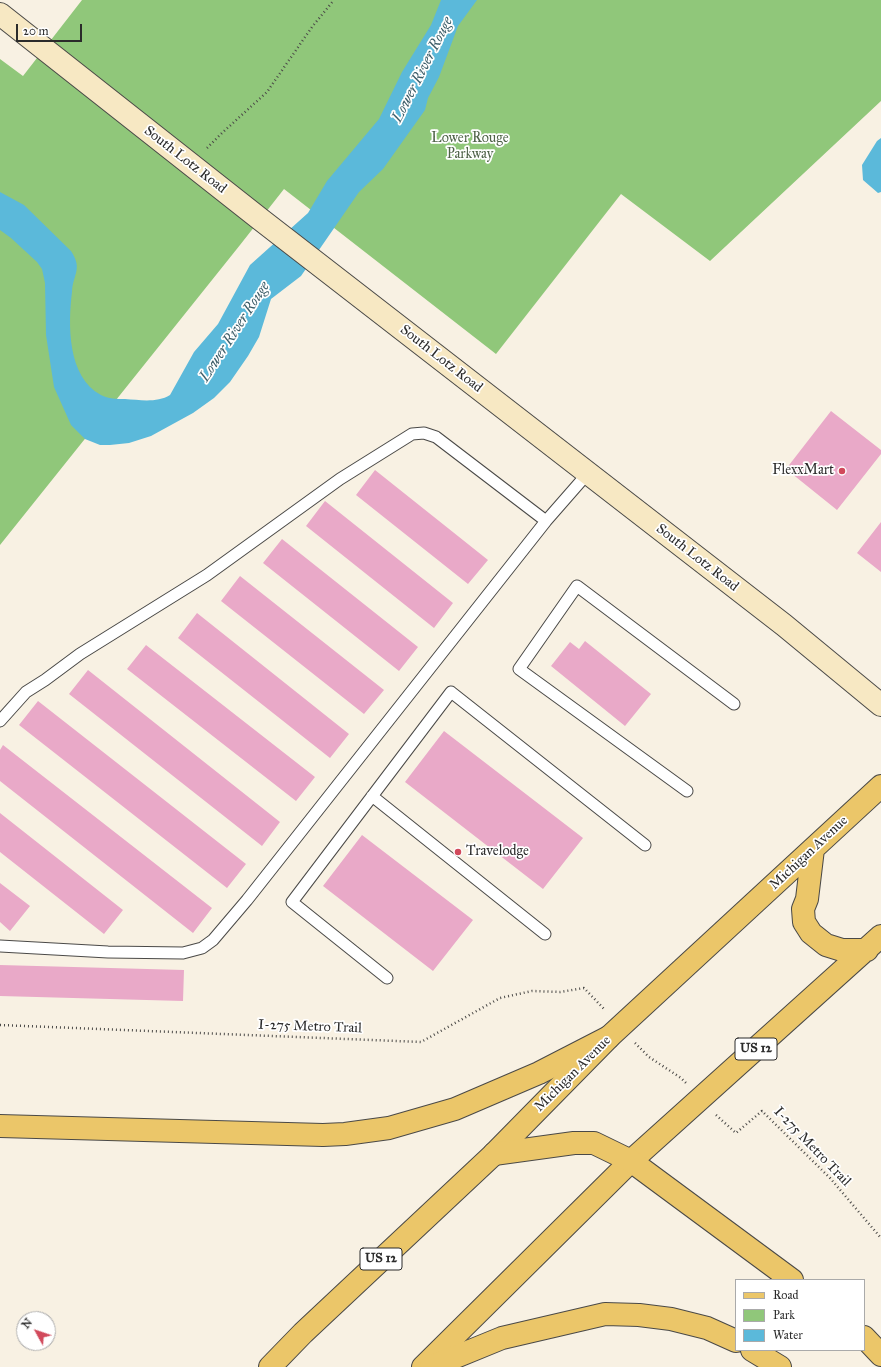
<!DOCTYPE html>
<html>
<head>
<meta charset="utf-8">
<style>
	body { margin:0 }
	#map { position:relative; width:881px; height:1367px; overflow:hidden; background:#f8f1e3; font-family:"IM FELL Great Primer",serif }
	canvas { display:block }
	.legend { position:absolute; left:735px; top:1279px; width:130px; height:72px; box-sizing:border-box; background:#fff; border:1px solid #aaa; margin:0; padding:5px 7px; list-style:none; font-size:12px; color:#2b2b2b }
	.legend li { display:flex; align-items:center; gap:8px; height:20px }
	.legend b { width:20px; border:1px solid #aaa }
	.north { position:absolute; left:16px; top:1311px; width:40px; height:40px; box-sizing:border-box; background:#fff; border:1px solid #aaa; border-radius:50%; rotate:310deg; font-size:11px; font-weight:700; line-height:16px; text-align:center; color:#2b2b2b }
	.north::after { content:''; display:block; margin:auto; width:14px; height:18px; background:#d1495b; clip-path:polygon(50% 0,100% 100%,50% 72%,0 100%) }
	.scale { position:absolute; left:16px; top:24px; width:66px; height:18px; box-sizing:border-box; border:2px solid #2b2b2b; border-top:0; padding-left:5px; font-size:12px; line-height:14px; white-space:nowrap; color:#2b2b2b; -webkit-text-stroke:3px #fff; paint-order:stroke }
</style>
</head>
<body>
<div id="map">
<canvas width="881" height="1367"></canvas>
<ul class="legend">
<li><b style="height:5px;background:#ebc669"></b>Road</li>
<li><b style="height:11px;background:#90c77a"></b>Park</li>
<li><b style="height:11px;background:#5bb9da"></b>Water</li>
</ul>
<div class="north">N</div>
<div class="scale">20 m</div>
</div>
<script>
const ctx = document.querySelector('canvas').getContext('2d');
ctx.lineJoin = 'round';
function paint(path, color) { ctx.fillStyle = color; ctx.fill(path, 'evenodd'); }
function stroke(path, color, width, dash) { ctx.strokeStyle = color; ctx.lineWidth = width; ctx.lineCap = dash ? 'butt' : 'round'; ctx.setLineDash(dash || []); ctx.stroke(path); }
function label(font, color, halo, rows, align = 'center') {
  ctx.font = font + ' "IM FELL Great Primer",serif'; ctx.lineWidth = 3.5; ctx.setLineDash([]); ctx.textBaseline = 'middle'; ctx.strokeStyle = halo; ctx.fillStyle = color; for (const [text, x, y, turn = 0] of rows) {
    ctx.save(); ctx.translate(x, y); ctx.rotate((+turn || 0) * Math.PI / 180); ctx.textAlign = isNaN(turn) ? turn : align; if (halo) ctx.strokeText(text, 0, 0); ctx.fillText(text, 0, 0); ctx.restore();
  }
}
const green = new Path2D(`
	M82 0H881V101L710 261 621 194 496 354 284 189 240 245 0 545V59L23 76Z`);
const water = new Path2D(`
	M441 0H477L458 26 439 77 428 98 425 110 383 169 359 192 301 276 271 299 259 337 248 356 230 382 214 398 193 413 151 436 129 443 110 445H100L85 439 71 425 54 387 46 335 45 283 42 269 37 262 11 238 0 230V192L24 205 71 251C83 269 73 274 72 292 68 324 67 377 101 395 108 399 117 399 125 399 140 400 157 403 170 395L194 352 218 324 250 265 308 213 327 181 379 119 402 72 431 25Z
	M881 138V192L878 193 863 180 862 165 877 141Z`);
const building = new Path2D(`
	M831 411 881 450V454L837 510 786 469Z
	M375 470 488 560 468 584 356 495Z
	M325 501 453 603 434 628 306 526Z
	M881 522V572L857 553Z
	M282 539 418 647 399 671 263 563Z
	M240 576 384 690 364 714 221 601Z
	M197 613 349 734 330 758 178 638Z
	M585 641 651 694 625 726 551 666 570 642 579 649Z
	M146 645 315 777 296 801 127 669Z
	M88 670 280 822 262 846 69 694Z
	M38 701 246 864 227 888 19 725Z
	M444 731 583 838 543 889 405 782Z
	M3 745 212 908 193 933 0 781V750Z
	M0 813 123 910 104 934 0 852Z
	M362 835 473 920 433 971 323 886Z
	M0 883 30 906 10 931 0 922Z
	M0 965 184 970 183 1001 0 996Z`);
const path = new Path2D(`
	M207 148 222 133 267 92 312 27 334 0
	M0 1025 421 1042 500 998 532 991 560 992 584 988 605 1010
	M635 1043 649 1057 681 1078 686 1083
	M716 1115 736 1133 762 1111 830 1178 881 1238`);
const lane = new Path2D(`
	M0 721 26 692 45 680 80 654 207 575 340 479 412 434 424 433 436 437 546 521
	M687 791 519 669 577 586 734 704
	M372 796 545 934
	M0 946 108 952 183 953 202 948 213 940 247 900 546 521 588 473
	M387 978 292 902 451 692 645 845`);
const secondary = new Path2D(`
	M0 14 260 219 784 625 881 705`);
const primary = new Path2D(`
	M813 849 807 899 803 909 804 922 811 933 826 945 842 950H867
	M270 1367 303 1333 494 1154 609 1037 881 786
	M423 1367 631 1161 881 936`);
const highway = new Path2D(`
	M0 1126 323 1135 345 1134 389 1128 455 1109 539 1073 609 1037
	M494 1154 574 1143H594L631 1161 792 1280
	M864 1337 881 1355
	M752 1350 780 1367
	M431 1367 502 1338 605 1314 639 1315 671 1319 707 1328 736 1341`);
const markers = [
	[842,471,4,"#d1495b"],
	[458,852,4,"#d1495b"]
];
const shields = [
	[756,1049,42],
	[381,1259,42]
];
const shieldNames = [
	["US 12",756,1049],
	["US 12",381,1259]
];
const parkNames = [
	["Lower Rouge",470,139],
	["Parkway",470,155]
];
const streetNames = [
	["South Lotz Road",185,160,38],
	["South Lotz Road",441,359,38],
	["South Lotz Road",697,558,38],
	["Michigan Avenue",809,853,-43],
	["I-275 Metro Trail",310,1027,2],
	["Michigan Avenue",573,1074,-45],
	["I-275 Metro Trail",812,1147,46]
];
const poiNames = [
	["FlexxMart",834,471],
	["Travelodge",466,852,"left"]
];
const waterNames = [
	["Lower River Rouge",423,70,-63],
	["Lower River Rouge",235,332,-57]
];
paint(green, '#90c77a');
paint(water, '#5bb9da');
paint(building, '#e9a9c8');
stroke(lane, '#4a4947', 13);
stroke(secondary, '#4a4947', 24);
stroke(primary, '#4a4947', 24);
stroke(highway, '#4a4947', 24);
stroke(path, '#4a4947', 2.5, [1, 3]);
stroke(lane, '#fff', 11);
stroke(secondary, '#f7e8c3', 22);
stroke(primary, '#ebc669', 22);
stroke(highway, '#ebc669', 22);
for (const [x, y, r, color] of markers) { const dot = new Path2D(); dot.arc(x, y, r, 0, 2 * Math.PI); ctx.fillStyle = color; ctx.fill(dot); stroke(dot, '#fff', 1.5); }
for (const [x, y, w] of shields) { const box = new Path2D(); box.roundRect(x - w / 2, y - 11, w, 22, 3); ctx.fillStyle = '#fff'; ctx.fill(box); stroke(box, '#2b2b2b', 1); }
label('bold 13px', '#2b2b2b', null, shieldNames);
label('14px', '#4e6247', '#fff', parkNames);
label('14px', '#2b2b2b', '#fff', streetNames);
label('14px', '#2b2b2b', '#fff', poiNames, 'right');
label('italic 15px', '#3c5d68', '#fff', waterNames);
</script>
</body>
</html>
